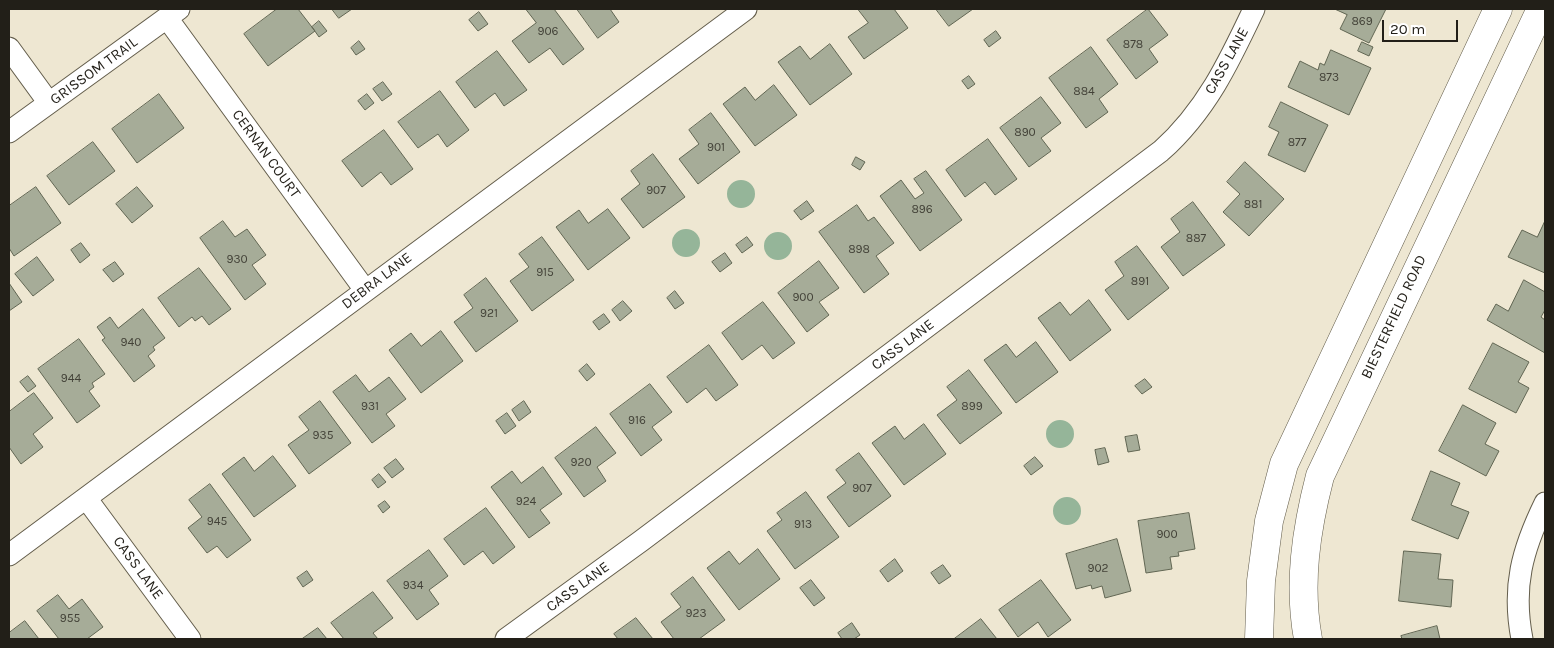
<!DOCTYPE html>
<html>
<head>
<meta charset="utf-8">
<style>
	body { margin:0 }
	#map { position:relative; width:1554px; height:648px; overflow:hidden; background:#eee7d2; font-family:Karla,sans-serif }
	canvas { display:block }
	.frame { position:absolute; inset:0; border:10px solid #221f18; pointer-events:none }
	.scale { position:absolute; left:1382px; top:20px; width:76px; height:22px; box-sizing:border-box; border:2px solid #221f18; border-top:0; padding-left:6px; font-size:15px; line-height:18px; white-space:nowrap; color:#221f18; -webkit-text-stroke:4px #fff; paint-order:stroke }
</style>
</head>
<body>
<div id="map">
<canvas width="1554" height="648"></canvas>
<div class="frame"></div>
<div class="scale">20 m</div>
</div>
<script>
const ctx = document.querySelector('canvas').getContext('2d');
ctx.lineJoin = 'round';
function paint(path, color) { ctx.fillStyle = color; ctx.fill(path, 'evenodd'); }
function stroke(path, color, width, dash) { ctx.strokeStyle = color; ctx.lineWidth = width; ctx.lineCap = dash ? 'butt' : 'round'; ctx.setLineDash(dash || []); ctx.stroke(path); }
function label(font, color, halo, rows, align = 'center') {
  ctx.font = font + ' Karla,sans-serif'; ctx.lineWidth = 4; ctx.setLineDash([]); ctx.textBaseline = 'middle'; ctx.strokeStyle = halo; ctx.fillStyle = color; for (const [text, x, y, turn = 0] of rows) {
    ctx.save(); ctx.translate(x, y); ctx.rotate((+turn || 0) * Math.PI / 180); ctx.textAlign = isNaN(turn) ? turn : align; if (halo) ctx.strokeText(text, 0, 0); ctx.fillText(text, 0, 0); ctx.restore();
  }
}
const water = new Path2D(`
	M727 194a14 14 0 1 1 28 0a14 14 0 1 1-28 0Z
	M672 243a14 14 0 1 1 28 0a14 14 0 1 1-28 0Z
	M764 246a14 14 0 1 1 28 0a14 14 0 1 1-28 0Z
	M1046 434a14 14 0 1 1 28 0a14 14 0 1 1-28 0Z
	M1053 511a14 14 0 1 1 28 0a14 14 0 1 1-28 0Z`);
const building = new Path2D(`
	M277 9H298L315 31 268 66 244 34Z
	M332 9H352L339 18Z
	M526 9H554L584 49 563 65 550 48 529 63 512 41 536 23Z
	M577 9H610L619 22 598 38Z
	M858 9H894L908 28 864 59 848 37 868 23Z
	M936 9H973L949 26Z
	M1148 9 1168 35 1149 49 1158 62 1136 79 1107 40Z
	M1335 9H1386L1369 43 1340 29 1347 15Z
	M479 12 488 24 478 31 469 20Z
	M319 21 327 31 319 37 312 27Z
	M996 31 1001 38 989 47 984 40Z
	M359 41 365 49 356 55 351 48Z
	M1362 42 1373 47 1369 56 1358 51Z
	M830 44 852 74 810 105 778 62 800 46 810 59Z
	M1091 47 1118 84 1099 99 1108 112 1086 128 1049 78Z
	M1331 50 1371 68 1349 115 1288 87 1300 61 1318 70 1320 63 1324 65Z
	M497 51 527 90 504 106 495 93 475 108 456 82Z
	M969 76 975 84 968 89 962 81Z
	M383 82 392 94 382 101 373 89Z
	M774 85 797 115 755 146 723 104 745 87 755 100Z
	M440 91 469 130 447 147 438 134 418 148 398 122Z
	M159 94 184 128 137 163 112 129Z
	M367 94 374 103 365 110 358 101Z
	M1041 97 1061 123 1041 138 1051 151 1029 167 1000 128Z
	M1281 102 1328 125 1305 172 1268 155 1279 132 1269 127Z
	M711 113 740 152 698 184 679 159 699 144 689 130Z
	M384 130 413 169 391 185 381 172 362 187 342 161Z
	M988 139 1017 179 995 195 985 182 965 197 946 170Z
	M93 142 115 171 69 205 47 176Z
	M653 154 685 197 643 228 621 199 640 184 631 171Z
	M856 157 865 162 860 170 852 165Z
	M1245 162 1284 199 1249 236 1223 212 1240 194 1227 182Z
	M926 171 962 220 920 251 880 196 901 180 915 199 924 193 914 179Z
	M36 187 61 223 14 256 9 248V206Z
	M137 187 153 206 132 223 116 204Z
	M807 201 814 211 801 220 794 211Z
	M1193 202 1225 245 1183 276 1161 247 1180 232 1171 219Z
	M857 205 868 221 874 217 894 243 876 256 889 274 864 293 819 232Z
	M608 209 630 238 588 270 556 227 579 210 588 223Z
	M223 221 235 237 247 229 266 255 252 265 266 284 245 300 200 238Z
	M1545 221V273L1508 257 1522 230 1537 237Z
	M542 237 574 280 532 311 510 281 529 267 519 254Z
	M747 237 753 245 742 253 736 245Z
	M81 243 90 255 80 263 71 250Z
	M1137 246 1169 288 1128 320 1105 290 1124 276 1115 262Z
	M725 253 732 263 720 272 712 262Z
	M37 257 54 280 33 296 15 274Z
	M819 261 839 288 819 302 829 315 807 332 778 293Z
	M115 262 124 274 113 282 103 270Z
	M199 268 231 309 209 325 202 316 195 321 192 317 179 327 158 298Z
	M486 278 518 321 476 352 454 322 473 308 464 295Z
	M1524 280 1545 292V310L1541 317 1545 320V353L1487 320 1496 304 1508 311Z
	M9 283 22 302 9 311Z
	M675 291 684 303 675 309 667 298Z
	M1089 300 1111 330 1070 361 1038 318 1060 302 1070 315Z
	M623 301 632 311 620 321 612 310Z
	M763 302 795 343 773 359 762 345 742 360 722 333Z
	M143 309 165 338 153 347 155 350 148 356 155 366 134 382 102 340 105 338 97 327 110 317 118 328Z
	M604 314 610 322 599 330 593 322Z
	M441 331 463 361 421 393 389 350 411 333 421 346Z
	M79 339 105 374 92 383 94 387 89 391 100 406 77 423 38 369Z
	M1036 342 1058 372 1016 403 984 360 1006 344 1016 357Z
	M1493 343 1529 362 1518 382 1529 388 1516 413 1469 389Z
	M709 345 738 385 716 401 706 388 687 403 667 377Z
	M587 364 595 374 587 381 579 371Z
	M969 370 1002 413 960 444 937 415 957 400 947 387Z
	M356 375 369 392 389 377 406 399 386 414 395 426 372 443 333 392Z
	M28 376 36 386 28 392 20 382Z
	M1145 379 1152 387 1142 394 1135 386Z
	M650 384 672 412 652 427 662 440 641 456 610 414Z
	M34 393 53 418 33 434 43 447 21 464 9 447V412Z
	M320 401 351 443 309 474 288 445 309 430 299 417Z
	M524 401 531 412 519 421 512 410Z
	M1463 405 1496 423 1485 444 1499 451 1486 476 1439 451Z
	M507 413 516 426 505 434 496 421Z
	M924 424 946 454 904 485 872 443 895 426 904 439Z
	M596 427 616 453 597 467 606 481 584 497 555 458Z
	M1137 435 1140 450 1128 452 1125 437Z
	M1105 448 1109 462 1098 465 1095 450Z
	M859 453 891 496 849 527 827 497 846 483 836 470Z
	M273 456 296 486 254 517 222 474 244 457 254 471Z
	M1035 457 1043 466 1031 475 1024 466Z
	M396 459 404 469 392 478 384 468Z
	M543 467 562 494 540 510 550 523 529 538 491 487 512 471 521 483Z
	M1431 471 1460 483 1451 505 1469 512 1458 539 1412 520Z
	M379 474 386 482 378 488 372 480Z
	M210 484 251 540 227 558 217 546 207 553 188 528 202 517 189 500Z
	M806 492 839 537 795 569 767 531 782 520 777 513Z
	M385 501 390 507 383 513 378 506Z
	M486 508 515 547 493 564 483 551 464 565 444 539Z
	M1189 513 1195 549 1178 552 1179 556 1170 557 1172 569 1146 573 1138 521Z
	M1117 539 1131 591 1105 598 1102 586 1092 589 1091 585 1076 589 1066 554Z
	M758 549 780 579 739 610 707 568 729 551 739 564Z
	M429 550 448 576 429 590 439 604 417 620 387 581Z
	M1404 551 1441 554 1438 579 1453 580 1451 607 1399 601Z
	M895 559 903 571 888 582 880 571Z
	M943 565 951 576 939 584 931 573Z
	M307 571 313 580 303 587 297 578Z
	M693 577 725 620 699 639H674L661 622 681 607 671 594Z
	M811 580 825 598 814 606 800 588Z
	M1041 580 1071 620 1048 637 1038 622 1018 637 999 610Z
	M373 592 393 618 373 633 378 639H344L331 623Z
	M58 595 69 609 82 599 103 627 87 639H59L37 611Z
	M636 618 653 639H618L614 634Z
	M981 619 997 639H954Z
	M25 621 39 639H9V633Z
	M852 623 860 635 854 639H842L838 633Z
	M1437 626 1440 639H1402L1401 636Z
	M318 628 327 639H302Z`);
const street = new Path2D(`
	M167 18 365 290
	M9 48 49 103
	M9 132 179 9
	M86 498 190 639
	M9 555 746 9
	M506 639 641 541 1161 151C1206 111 1229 62 1254 9
	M1522 639C1512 587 1522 550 1545 503`);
const secondary = new Path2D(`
	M1259 639 1261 581 1269 521 1284 464 1498 9
	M1308 639C1298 584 1306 530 1320 476L1541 9`);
const numberNames = [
	["869",1362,22],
	["906",548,32],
	["878",1133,45],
	["873",1329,78],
	["884",1084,92],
	["890",1025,133],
	["877",1297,143],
	["901",716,148],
	["907",656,191],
	["881",1253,205],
	["896",922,210],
	["887",1196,239],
	["898",859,250],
	["930",237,260],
	["915",545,273],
	["891",1140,282],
	["900",803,298],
	["921",489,314],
	["940",131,343],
	["944",71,379],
	["931",370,407],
	["899",972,407],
	["916",637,421],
	["935",323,436],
	["920",581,463],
	["907",862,489],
	["924",526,502],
	["945",217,522],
	["913",803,525],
	["900",1167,535],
	["902",1098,569],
	["934",413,586],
	["923",696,614],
	["955",70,619]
];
const streetNames = [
	["CASS LANE",1227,61,-61],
	["GRISSOM TRAIL",94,71,-36],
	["CERNAN COURT",266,154,54],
	["DEBRA LANE",377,281,-37],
	["BIESTERFIELD ROAD",1394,317,-65],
	["CASS LANE",903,345,-37],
	["CASS LANE",138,568,54],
	["CASS LANE",578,587,-36]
];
paint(water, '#95b599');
paint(building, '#a6ac98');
stroke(building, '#616653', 1);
stroke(street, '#635d4b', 23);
stroke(secondary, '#635d4b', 29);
stroke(street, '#fff', 21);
stroke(secondary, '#fff', 28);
label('12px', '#434238', null, numberNames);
label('15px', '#221f18', '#fff', streetNames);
</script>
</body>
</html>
